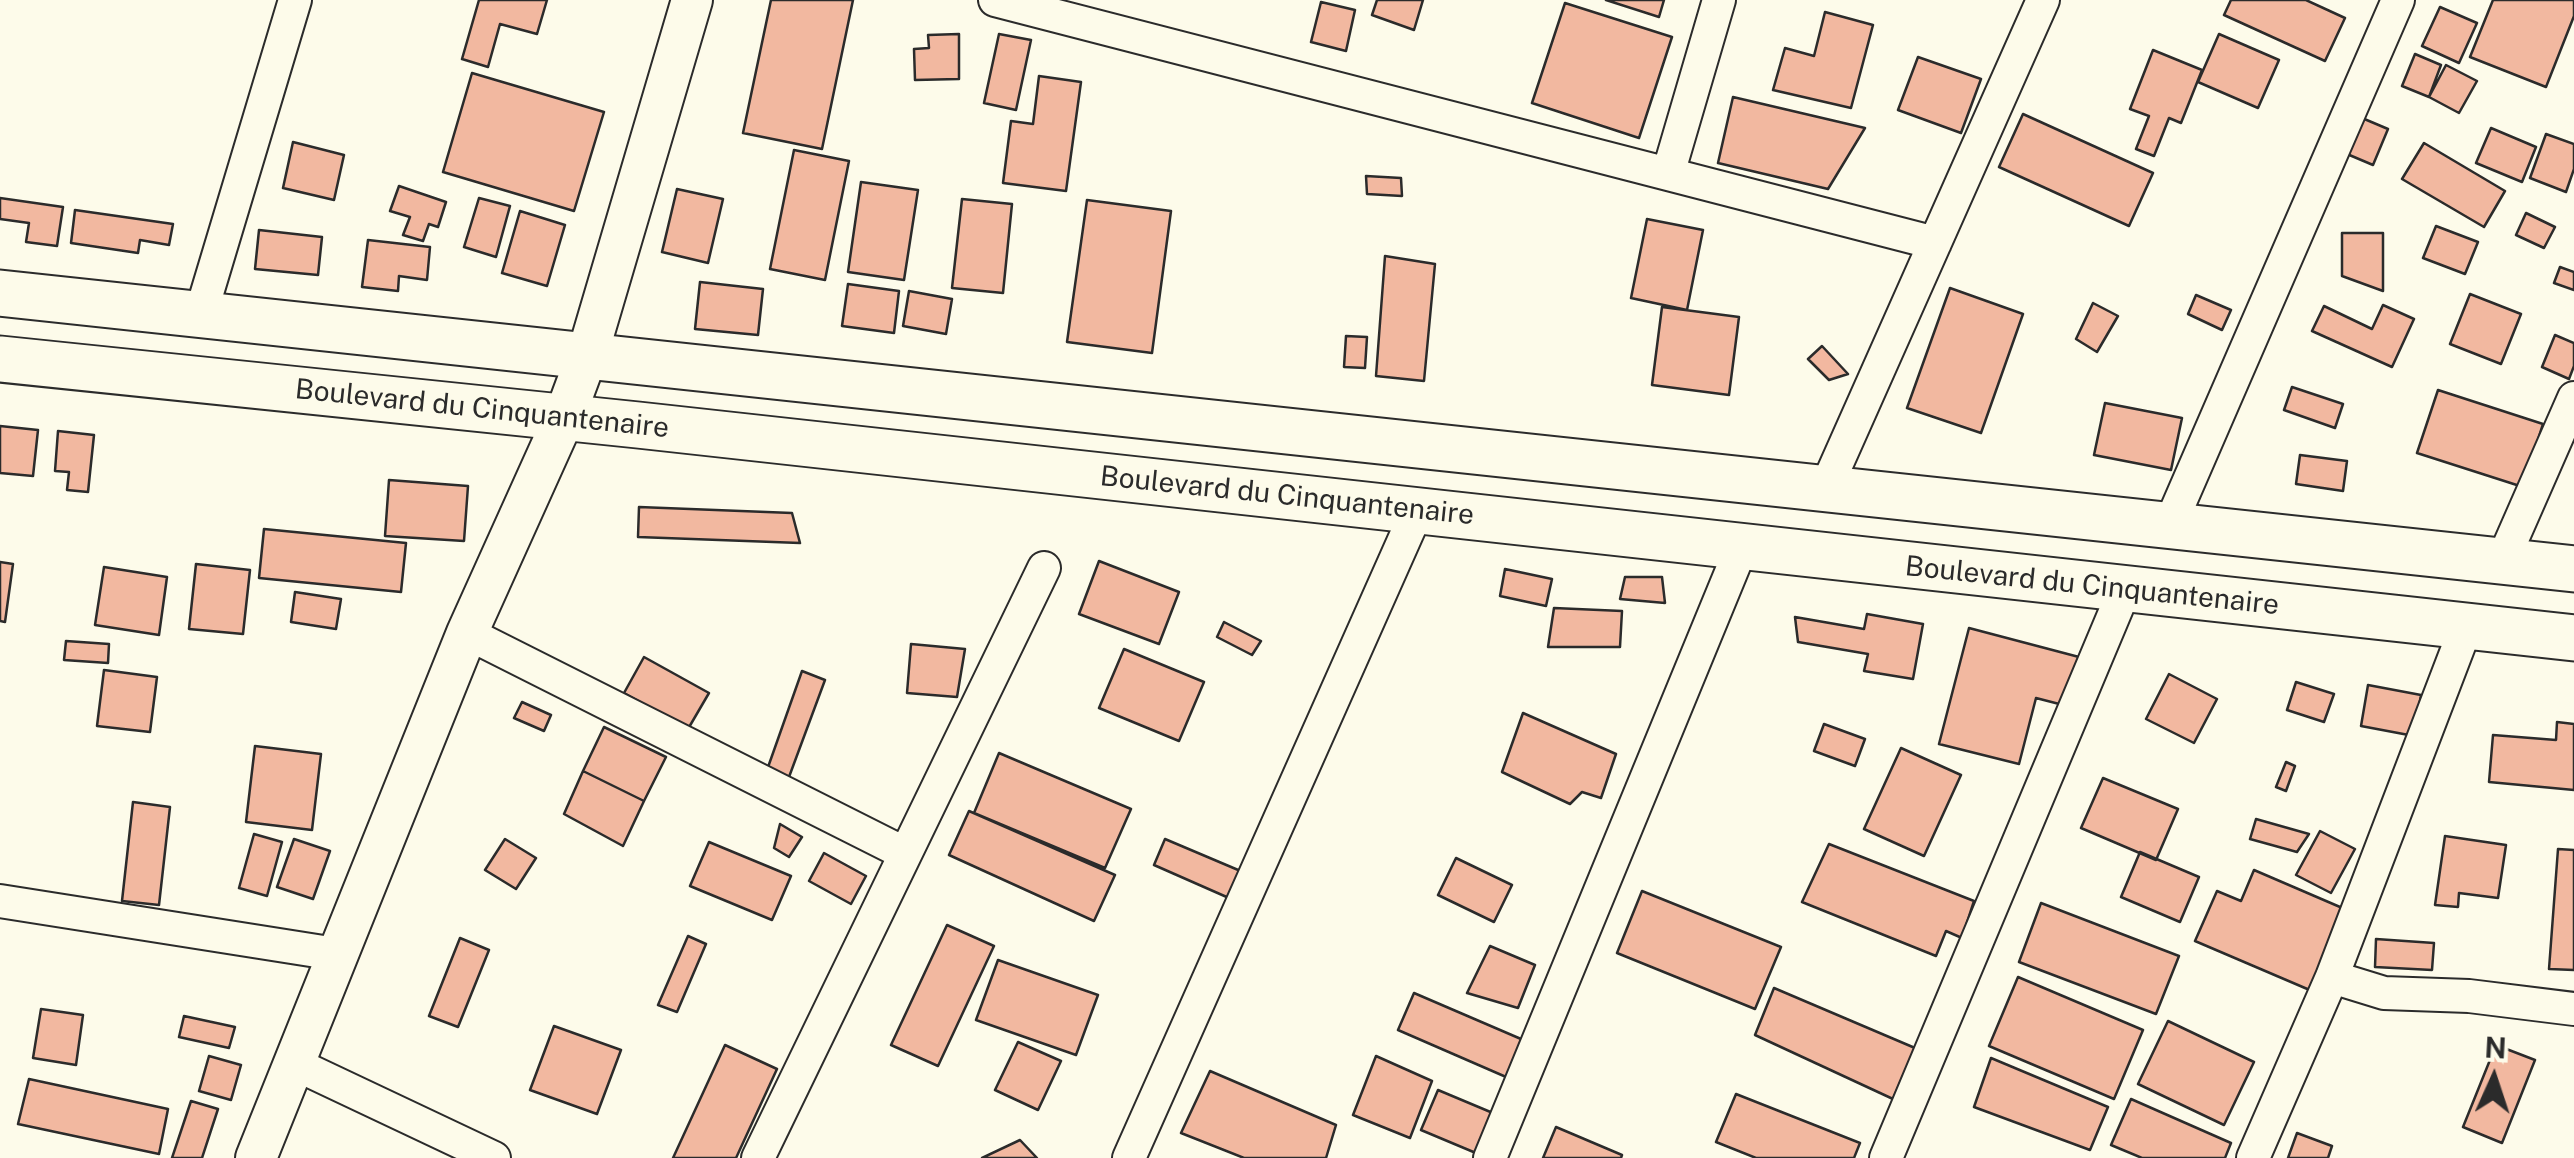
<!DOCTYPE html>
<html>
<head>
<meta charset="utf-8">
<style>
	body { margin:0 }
	#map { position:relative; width:2574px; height:1158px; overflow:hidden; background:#fdfbea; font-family:"Public Sans",sans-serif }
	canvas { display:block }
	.north { position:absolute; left:2444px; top:1028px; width:100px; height:100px; -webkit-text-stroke:8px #fdfbea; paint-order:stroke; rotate:3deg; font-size:28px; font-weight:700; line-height:40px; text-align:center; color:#2b2b2b }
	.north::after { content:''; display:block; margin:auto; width:35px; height:45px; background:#2b2b2b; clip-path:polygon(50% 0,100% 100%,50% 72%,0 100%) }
</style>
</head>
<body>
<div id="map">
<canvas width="2574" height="1158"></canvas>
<div class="north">N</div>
</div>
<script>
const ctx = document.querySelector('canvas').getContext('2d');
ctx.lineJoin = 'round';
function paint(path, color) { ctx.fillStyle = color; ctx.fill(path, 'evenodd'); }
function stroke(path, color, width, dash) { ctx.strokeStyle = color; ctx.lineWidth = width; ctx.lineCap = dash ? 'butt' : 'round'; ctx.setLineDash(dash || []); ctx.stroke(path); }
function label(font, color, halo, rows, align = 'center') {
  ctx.font = font + ' "Public Sans",sans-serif'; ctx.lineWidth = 8; ctx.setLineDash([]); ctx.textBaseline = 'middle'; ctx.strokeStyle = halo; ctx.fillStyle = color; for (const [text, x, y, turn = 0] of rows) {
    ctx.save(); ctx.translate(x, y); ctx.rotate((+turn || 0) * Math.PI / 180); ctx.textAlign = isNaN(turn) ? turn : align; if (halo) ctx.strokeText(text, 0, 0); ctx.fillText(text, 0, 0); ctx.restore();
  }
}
const building = new Path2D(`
	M479 0H547L537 34 500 24 488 67 462 59Z
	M771 0H853L822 149 743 133Z
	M1377 0H1423L1414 30 1372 15Z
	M1606 0H1664L1659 17Z
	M2231 0H2306L2345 18 2325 61 2224 15Z
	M2493 0H2574V16L2546 87 2470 57Z
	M1321 2 1355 10 1346 51 1311 42Z
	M1565 3 1672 37 1639 138 1532 103Z
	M2440 7 2477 23 2459 63 2422 46Z
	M1825 12 1873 25 1851 108 1773 90 1785 48 1814 56Z
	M959 34V79L915 80 914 49 929 48 928 35Z
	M999 34 1031 40 1016 110 984 103Z
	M2219 34 2279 60 2258 108 2198 82Z
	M2153 50 2202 70 2181 123 2169 118 2154 156 2136 149 2149 116 2130 109Z
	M2415 54 2441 65 2429 97 2402 86Z
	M1918 57 1981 79 1961 133 1898 110Z
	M2446 65 2477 81 2459 113 2429 97Z
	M472 73 604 112 574 211 443 172Z
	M1039 76 1081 82 1066 191 1003 183 1011 121 1033 124Z
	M1733 97 1865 128 1828 189 1718 163Z
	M2023 114 2153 173 2129 226 1999 167Z
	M2362 118 2388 129 2373 165 2347 154Z
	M2491 128 2536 147 2522 182 2476 163Z
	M2546 134 2574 144V169L2566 192 2530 178Z
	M293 142 344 155 334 200 283 188Z
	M2424 143 2505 191 2484 227 2402 179Z
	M794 150 849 161 825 280 770 269Z
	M1366 176 1401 178 1402 196 1367 194Z
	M861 182 918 190 904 280 848 272Z
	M399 186 446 202 438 227 429 224 423 241 403 235 410 217 390 211Z
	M677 189 723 199 708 263 662 252Z
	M0 198 63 207 57 246 26 242 29 223 0 219Z
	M479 198 510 206 496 257 464 247Z
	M962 199 1012 204 1003 293 952 288Z
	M1087 200 1171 211 1152 353 1067 342Z
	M75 210 173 224 169 245 140 240 138 253 71 243Z
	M520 211 565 225 547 286 502 273Z
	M2526 213 2555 227 2544 248 2516 235Z
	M1647 219 1703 230 1687 310 1631 298Z
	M2436 226 2478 242 2465 274 2423 258Z
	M259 230 322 237 318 275 255 269Z
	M2342 233H2383V291L2342 276Z
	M368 240 430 247 427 280 399 276 398 291 362 287Z
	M1385 256 1435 264 1424 381 1376 376Z
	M2560 267 2574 272V290L2554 283Z
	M700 282 763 289 758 335 695 329Z
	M848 284 899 291 894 333 842 326Z
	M1950 288 2023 314 1981 433 1907 408Z
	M909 291 952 299 946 334 903 326Z
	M2470 294 2521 314 2501 364 2450 344Z
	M2196 295 2231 310 2222 330 2188 314Z
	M2093 303 2118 316 2097 352 2076 339Z
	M2383 305 2414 319 2392 367 2312 331 2324 306 2372 329Z
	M1662 307 1739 317 1729 395 1652 385Z
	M2555 335 2574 343V366L2569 379 2542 367Z
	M1346 336 1367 337 1365 368 1344 367Z
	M1822 346 1848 374 1829 380 1808 359Z
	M2292 387 2343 404 2335 428 2284 410Z
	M2438 390 2543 424 2523 487 2417 453Z
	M2105 403 2182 418 2171 470 2094 455Z
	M0 426 38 430 33 476 0 473Z
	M58 431 94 435 88 492 67 490 69 472 55 471Z
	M2300 455 2347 461 2343 491 2296 484Z
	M389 480 468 486 464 541 385 536Z
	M639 507 792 513 800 543 638 537Z
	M264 529 406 543 401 592 259 578Z
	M1099 561 1179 592 1159 644 1079 614Z
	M0 562 13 564 5 622 0 621Z
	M196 564 250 570 243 634 189 629Z
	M104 567 167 577 159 635 95 625Z
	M1505 569 1552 579 1546 606 1500 596Z
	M1625 577H1662L1665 603 1620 599Z
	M295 592 341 599 336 629 291 622Z
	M1554 608 1622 611 1620 647H1548Z
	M1867 614 1923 624 1913 679 1864 671 1868 654 1798 642 1795 617 1864 629Z
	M1224 622 1261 641 1252 655 1217 637Z
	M1969 628 2079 657 2067 706 2036 698 2019 764 1939 744Z
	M66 641 109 644 108 663 64 660Z
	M911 644 965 649 957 697 907 693Z
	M1124 649 1204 682 1179 741 1099 708Z
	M644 657 709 693 688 729 624 693Z
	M104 670 157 677 150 732 97 726Z
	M802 671 825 680 789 777 767 770Z
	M2169 674 2217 699 2194 743 2146 719Z
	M2296 682 2334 694 2324 722 2287 710Z
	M2368 685 2421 695 2414 736 2361 726Z
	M522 702 551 715 544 731 514 718Z
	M1523 713 1616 754 1601 798 1582 792 1570 804 1502 772Z
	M2557 722 2574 724V790L2489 782 2493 735 2556 740Z
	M1824 724 1865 739 1855 766 1814 751Z
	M604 727 666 757 644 801 583 771Z
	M255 746 321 754 312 830 246 822Z
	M1901 748 1961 775 1924 856 1864 829Z
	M999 753 1131 809 1105 868 974 813Z
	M2286 762 2295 766 2286 791 2276 787Z
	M583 771 644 801 623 846 564 814Z
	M2103 778 2178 809 2156 860 2081 828Z
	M133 802 170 807 159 905 122 901Z
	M969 811 1115 875 1094 921 949 855Z
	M2256 819 2309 834 2297 852 2250 839Z
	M780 824 802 837 789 857 774 848Z
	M2320 831 2355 849 2331 893 2296 875Z
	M254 834 282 842 267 896 239 888Z
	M2445 836 2506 845 2498 898 2459 893 2458 907 2435 905Z
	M294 839 330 851 313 899 277 887Z
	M505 839 536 858 516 889 485 870Z
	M1165 839 1250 875 1238 902 1154 865Z
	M709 842 791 876 772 920 690 886Z
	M1829 844 1974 901 1962 938 1946 931 1936 956 1802 902Z
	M2558 849 2574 850V970L2549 969Z
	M2140 852 2199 877 2180 922 2121 897Z
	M824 853 866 876 851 904 809 881Z
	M1456 858 1512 885 1494 922 1438 895Z
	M2254 870 2347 910 2312 991 2195 941 2217 891 2241 901Z
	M1642 891 1781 947 1755 1009 1617 953Z
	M2041 903 2179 956 2156 1014 2019 962Z
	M947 925 994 946 938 1066 891 1045Z
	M688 936 706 944 677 1012 658 1005Z
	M460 938 489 950 458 1027 429 1016Z
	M2376 939 2434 943 2432 970 2375 967Z
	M1490 946 1535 965 1518 1008 1467 993Z
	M998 960 1098 995 1076 1055 976 1020Z
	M2018 977 2143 1030 2114 1099 1989 1046Z
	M1774 988 1915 1048 1893 1099 1755 1035Z
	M1414 993 1528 1042 1513 1080 1398 1030Z
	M41 1009 83 1015 76 1065 33 1058Z
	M184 1016 235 1027 229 1048 179 1037Z
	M2168 1021 2254 1062 2224 1125 2138 1084Z
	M554 1026 621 1050 597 1114 530 1090Z
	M1018 1042 1061 1061 1038 1110 995 1090Z
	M725 1045 777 1069 736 1158H673Z
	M2496 1045 2535 1060 2502 1143 2463 1127Z
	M209 1056 241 1065 231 1100 199 1091Z
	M1376 1056 1432 1081 1410 1138 1353 1115Z
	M1991 1058 2108 1107 2090 1150 1974 1107Z
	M1210 1071 1336 1125 1326 1158H1244L1181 1133Z
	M29 1079 168 1109 159 1154 18 1124Z
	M1438 1090 1500 1116 1483 1156 1421 1130Z
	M1736 1094 1860 1143 1854 1158H1756L1716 1142Z
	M2131 1099 2231 1143 2225 1158H2142L2111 1145Z
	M191 1101 218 1109 202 1158H172Z
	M1556 1127 1622 1155 1621 1158H1543Z
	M2297 1133 2332 1146 2328 1158H2288Z
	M1020 1140 1037 1158H982Z`);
const minor = new Path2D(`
	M995 0 1935 243
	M1668 174 1719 0
	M201 313 295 0
	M1825 490 2043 0
	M2169 527 2398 0
	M2502 562 2574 398
	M467 633 904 853
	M0 901 336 954
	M2332 977 2384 993 2469 996 2574 1009
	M293 1063 494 1158
	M758 1158 1044 568
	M1129 1158 1417 511
	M1490 1158 1742 546
	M1886 1158 2124 591
	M2253 1158 2332 977 2466 627`);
const tertiary = new Path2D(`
	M256 1158 467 633 564 418 587 356 692 0`);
const secondary = new Path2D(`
	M0 293 2574 569
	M0 359 638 425 2574 638`);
const streetNames = [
	["Boulevard du Cinquantenaire",482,409,6],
	["Boulevard du Cinquantenaire",1287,496,6],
	["Boulevard du Cinquantenaire",2092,586,6]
];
paint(building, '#f2b8a0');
stroke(building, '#2b2b2b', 2.5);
stroke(minor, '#2b2b2b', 36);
stroke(tertiary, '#2b2b2b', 44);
stroke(secondary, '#2b2b2b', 49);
stroke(minor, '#fdfbea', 32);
stroke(tertiary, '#fdfbea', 40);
stroke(secondary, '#fdfbea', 45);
label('28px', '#2b2b2b', '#fdfbea', streetNames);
</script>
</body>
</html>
